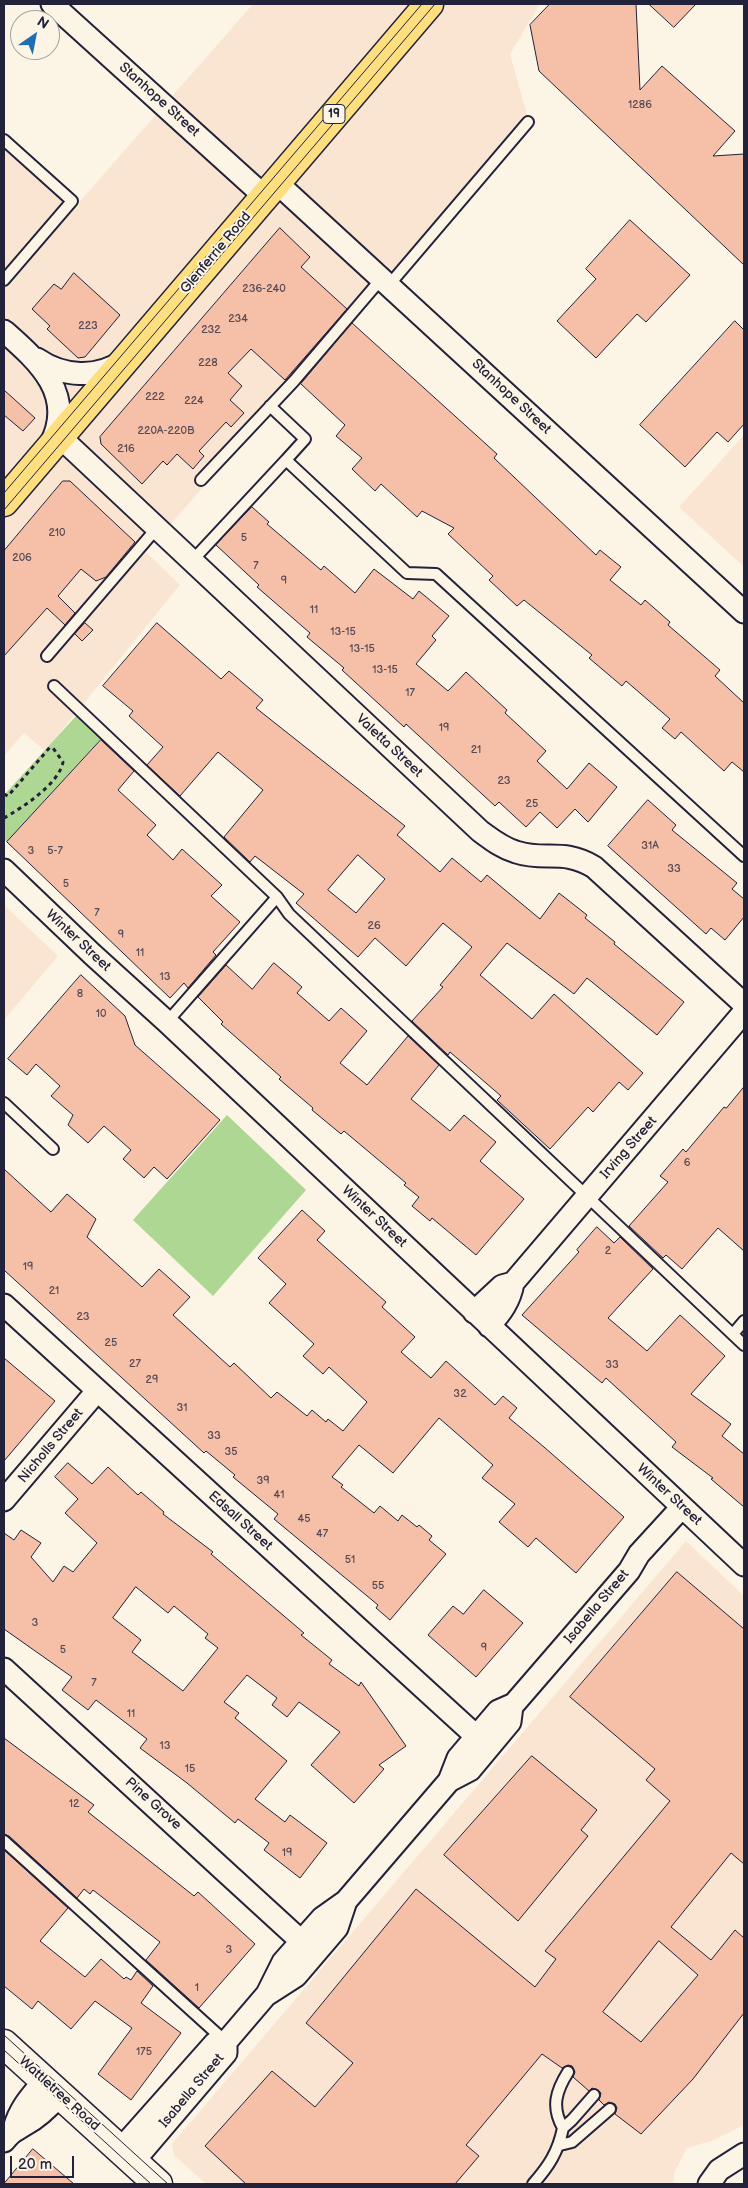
<!DOCTYPE html>
<html>
<head>
<meta charset="utf-8">
<style>
	body { margin:0 }
	#map { position:relative; width:748px; height:2188px; overflow:hidden; background:#fcf5e5; font-family:"Balsamiq Sans",sans-serif }
	canvas { display:block }
	.frame { position:absolute; inset:0; border:5px solid #22223b; pointer-events:none }
	.north { position:absolute; left:10px; top:10px; width:50px; height:50px; box-sizing:border-box; background:#fcf5e5; border:1px solid #a5a1a1; border-radius:50%; rotate:33deg; font-size:14px; font-weight:700; line-height:20px; text-align:center; color:#22223b }
	.north::after { content:''; display:block; margin:auto; width:18px; height:22px; background:#1f6fb2; clip-path:polygon(50% 0,100% 100%,50% 72%,0 100%) }
	.scale { position:absolute; left:10px; top:2156px; width:64px; height:22px; box-sizing:border-box; border:2px solid #22223b; border-top:0; padding-left:6px; font-size:15px; line-height:18px; white-space:nowrap; color:#22223b; -webkit-text-stroke:4px #fcf5e5; paint-order:stroke }
</style>
</head>
<body>
<div id="map">
<canvas width="748" height="2188"></canvas>
<div class="frame"></div>
<div class="north">N</div>
<div class="scale">20 m</div>
</div>
<script>
const ctx = document.querySelector('canvas').getContext('2d');
ctx.lineJoin = 'round';
function paint(path, color) { ctx.fillStyle = color; ctx.fill(path, 'evenodd'); }
function stroke(path, color, width, dash) { ctx.strokeStyle = color; ctx.lineWidth = width; ctx.lineCap = dash ? 'butt' : 'round'; ctx.setLineDash(dash || []); ctx.stroke(path); }
function label(font, color, halo, rows, align = 'center') {
  ctx.font = font + ' "Balsamiq Sans",sans-serif'; ctx.lineWidth = 4; ctx.setLineDash([]); ctx.textBaseline = 'middle'; ctx.strokeStyle = halo; ctx.fillStyle = color; for (const [text, x, y, turn = 0] of rows) {
    ctx.save(); ctx.translate(x, y); ctx.rotate((+turn || 0) * Math.PI / 180); ctx.textAlign = isNaN(turn) ? turn : align; if (halo) ctx.strokeText(text, 0, 0); ctx.fillText(text, 0, 0); ctx.restore();
  }
}
const built = new Path2D(`
	M253 4H540L510 54 528 118 146 552 180 585 45 751 24 733 4 756V288Z
	M4 145 63 198 64 202 4 272V279Z
	M744 435V567L679 507Z
	M4 905 58 956 4 1020Z
	M686 1541 744 1596V2125L714 2140 687 2148 675 2171 673 2184H206L174 2155 172 2144Z`);
const green = new Path2D(`
	M76 716 101 739 7 842 4 839V795Z
	M227 1115 306 1190 213 1296 133 1220Z`);
const building = new Path2D(`
	M550 4H636L640 90 662 66 735 131 713 156 744 154V265L539 71 530 25Z
	M649 4H696L674 27Z
	M630 220 690 275 646 322 637 314 596 358 557 321 596 279 586 269Z
	M280 228 310 257 301 267 347 309 285 380 251 349 228 373 242 386 230 400 244 413 231 427 226 422 199 451 204 456 193 469 177 454 167 465 163 461 142 484 101 444 100 437Z
	M74 273 120 315 85 357 78 358 47 329 50 326 32 309 54 284 61 289Z
	M735 321 744 330V424L728 442 717 432 685 467 640 425Z
	M352 323 497 454 494 458 596 555 600 550 621 567 610 580 641 605 645 600 670 622 668 625 720 670 715 676 744 703V772L732 762 724 771 681 732 675 739 662 728 670 719 626 681 622 686 589 658 592 655 524 600 517 606 489 580 493 576 448 534 454 528 422 511 417 517 381 484 375 491 352 469 362 458 336 436 345 425 301 384Z
	M4 390 35 418 23 431 4 415Z
	M63 481H70L135 542 106 577 96 581 81 569 58 596 75 613 65 625 47 608 4 656V551Z
	M252 507 269 522 267 524 321 570 324 566 355 593 374 569 413 599 419 591 449 616 432 636 436 640 416 664 448 691 466 672 507 710 505 713 546 751 537 761 567 789 589 763 617 787 588 822 575 809 557 828 540 812 526 827 499 802 495 806 406 724 404 727 342 670 344 668 307 637 310 633 257 587 259 585 216 545Z
	M85 623 93 630 82 641 75 634Z
	M157 623 221 679 229 671 263 700 256 708 405 826 397 835 440 872 452 858 481 882 487 875 540 919 559 893 587 915 585 918 615 942 614 944 684 1002 657 1035 587 978 574 994 507 943 480 975 532 1019 554 994 643 1073 628 1090 619 1082 593 1112 588 1107 550 1149 497 1100 501 1096 450 1052 448 1055 412 1021 443 987 440 985 472 947 443 923 406 966 375 938 358 957 296 903 304 894 255 856 250 862 224 837 263 790 218 752 180 796 147 765 163 747 129 716 133 711 103 686ZM358 855 385 879 356 913 328 890Z
	M101 740 134 771 118 790 156 825 147 835 173 860 182 849 222 885 211 896 240 922 213 952 216 955 188 988 184 983 170 998 7 842Z
	M648 800 676 825 672 830 737 883 732 889 744 899V917L725 940 711 928 706 934 608 846Z
	M274 963 302 987 297 993 329 1021 341 1008 367 1031 340 1063 367 1085 408 1036 439 1065 411 1099 450 1131 464 1115 496 1142 480 1161 524 1199 476 1255 432 1218 430 1221 412 1206 419 1197 404 1185 406 1183 344 1131 341 1134 312 1110 313 1108 279 1079 281 1077 221 1024 223 1022 198 997 226 965 252 989Z
	M81 975 125 1016 135 1045 220 1120 167 1179 154 1167 144 1178 123 1159 131 1150 104 1126 88 1143 68 1125 73 1115 51 1096 60 1086 36 1064 27 1075 8 1059Z
	M744 1087V1251L718 1228 682 1269 666 1255 663 1258 629 1226 668 1182 660 1176 683 1149 686 1152 724 1107 726 1108Z
	M4 1169 51 1212 67 1194 96 1219 87 1237 142 1287 159 1269 190 1297 173 1315 230 1367 234 1363 271 1398 277 1392 307 1416 312 1410 326 1422 328 1419 343 1431 367 1402 329 1367 323 1374 303 1356 314 1344 269 1303 286 1284 258 1258 302 1210 325 1231 317 1240 386 1302 382 1307 415 1337 401 1352 431 1378 446 1361 495 1405 503 1396 517 1408 509 1418 544 1447 624 1517 576 1573 536 1538 528 1547 499 1522 515 1504 482 1478 493 1465 439 1418 393 1473 359 1445 332 1477 343 1485 341 1487 374 1513 380 1506 398 1521 402 1515 417 1527 419 1525 432 1536 429 1540 446 1554 390 1620 376 1608 378 1605 274 1519 278 1514 233 1477 235 1475 206 1451 204 1453 4 1270Z
	M597 1227 614 1243 620 1237 653 1269 608 1318 647 1351 680 1315 725 1356 691 1394 731 1424 722 1436 744 1454V1507L711 1479 713 1478 672 1447 676 1442 606 1378 602 1383 522 1315 579 1252 577 1250Z
	M4 1358 55 1401 4 1461Z
	M68 1463 92 1484 108 1467 138 1495 141 1492 164 1512 163 1514 213 1552 211 1554 304 1633 301 1635 332 1660 329 1664 359 1686 361 1682 406 1746 379 1765 384 1769 354 1803 311 1765 340 1732 299 1702 287 1717 272 1705 277 1698 247 1675 224 1702 239 1713 235 1718 287 1761 255 1799 285 1822 290 1815 327 1843 300 1878 264 1850 269 1843 238 1819 235 1823 187 1783 140 1748 147 1739 96 1700 88 1710 62 1690 72 1677 4 1629V1533L14 1540 21 1530 41 1543 31 1557 53 1582 64 1566 73 1572 97 1543 65 1513 78 1499 55 1477ZM136 1587 168 1613 174 1606 208 1634 205 1638 218 1648 183 1691 132 1652 141 1640 113 1618Z
	M677 1572 744 1629V1864L731 1853 671 1927 711 1960 735 1930 744 1938V2013L693 2079 641 2134 615 2114 617 2108 615 2104 609 2102 604 2105 599 2100 601 2093 598 2090 592 2088 589 2091 573 2077 575 2072 572 2066 568 2065 562 2068 542 2054 466 2145 479 2156 455 2184H246L205 2146 272 2071 315 2107 353 2063 306 2023 416 1889 535 1987 556 1959 545 1951 670 1801 646 1780 655 1769 570 1697ZM659 1941 698 1975 641 2042 603 2012Z
	M484 1590 523 1623 476 1677 428 1635 453 1606 463 1614Z
	M4 1738 94 1805 88 1812 194 1896 198 1892 255 1944 199 2008 146 1960 160 1942 93 1890 90 1894 84 1889 77 1898 9 1836 4 1834Z
	M532 1756 597 1810 581 1830 588 1836 518 1921 444 1855Z
	M4 1850 68 1908 40 1941 85 1977 101 1959 124 1979 126 1977 131 1980 137 1971 153 1986 141 2003 181 2033 131 2100 98 2074 132 2028 95 2001 71 2029 38 2001 32 2009 4 1986Z
	M33 2149 74 2184H4Z`);
const path = new Path2D(`
	M4 794 8 796 51 746
	M4 818C22 808 59 784 63 762L53 748`);
const lane = new Path2D(`
	M4 140 72 201 4 280
	M389 285 528 122
	M270 406 305 439 286 460
	M201 480 294 381 382 278
	M191 562 286 460 407 573 436 574 744 856
	M47 656 156 529
	M54 686 277 897 289 914 744 1345
	M167 1022 277 897
	M4 1103 53 1149
	M733 1334 744 1321
	M4 1841 225 2041
	M563 2128C551 2107 556 2091 568 2072
	M563 2128 572 2120 594 2095
	M560 2145 572 2142 610 2109
	M533 2184C549 2166 558 2152 563 2128`);
const street = new Path2D(`
	M52 4 264 196
	M276 182 744 612
	M4 331C38 361 77 395 50 445
	M37 359C63 377 97 379 123 361
	M60 437 480 831C491 839 502 848 516 852 546 862 562 848 594 867L744 1004
	M4 870 92 954 167 1022 744 1565
	M4 1305 476 1736 480 1741 479 1758
	M474 1312 502 1286 513 1283
	M489 1326C501 1313 510 1301 513 1283L744 1012
	M4 1500 97 1391
	M4 1669 301 1941
	M449 1781 470 1770 510 1722 512 1706
	M268 1994 296 1976 337 1928 346 1901
	M14 2129C19 2109 31 2096 44 2081
	M4 2141C13 2130 15 2131 26 2124 39 2117 50 2106 60 2095
	M120 2150 215 2043 226 2042
	M133 2162 226 2053V2042L267 1994 283 1962 322 1918 346 1901 449 1781 458 1758 498 1711 514 1704 629 1571 639 1554 682 1507
	M709 2184 719 2170 744 2154`);
const secondary = new Path2D(`
	M4 2044 158 2184`);
const primary = new Path2D(`
	M4 502 429 4`);
const tram = new Path2D(`
	M4 493 422 4
	M4 510 435 4
	M4 2035 168 2184
	M4 2050 151 2184`);
const numberNames = [
	["1286",640,105],
	["236-240",264,289],
	["234",238,319],
	["223",88,326],
	["232",211,330],
	["228",208,363],
	["222",155,397],
	["224",194,401],
	["220A-220B",166,431],
	["216",126,449],
	["210",57,533],
	["5",244,538],
	["206",22,558],
	["7",256,566],
	["9",284,581],
	["11",314,610],
	["13-15",343,632],
	["13-15",362,649],
	["13-15",385,670],
	["17",410,693],
	["19",444,728],
	["21",476,750],
	["23",504,781],
	["25",532,804],
	["31A",650,846],
	["3",31,851],
	["5-7",55,851],
	["33",674,869],
	["5",66,884],
	["7",97,913],
	["26",374,926],
	["9",121,935],
	["11",140,953],
	["13",165,977],
	["8",80,994],
	["10",101,1014],
	["6",687,1163],
	["2",608,1251],
	["19",28,1267],
	["21",54,1291],
	["23",83,1317],
	["25",111,1343],
	["27",135,1364],
	["33",612,1365],
	["29",152,1380],
	["32",460,1394],
	["31",182,1408],
	["33",214,1436],
	["35",231,1452],
	["39",263,1481],
	["41",279,1495],
	["45",304,1519],
	["47",322,1534],
	["51",350,1560],
	["55",378,1586],
	["3",35,1623],
	["9",484,1648],
	["5",63,1650],
	["7",94,1683],
	["11",131,1714],
	["13",165,1746],
	["15",190,1769],
	["12",74,1804],
	["19",287,1853],
	["3",229,1950],
	["1",197,1988],
	["175",144,2052]
];
const shields = [
	[334,114,22]
];
const shieldNames = [
	["19",334,114]
];
const streetNames = [
	["Stanhope Street",159,100,42],
	["Glenferrie Road",216,253,-50],
	["Stanhope Street",511,397,43],
	["Valetta Street",389,746,43],
	["Winter Street",78,941,43],
	["Irving Street",629,1148,-49],
	["Winter Street",374,1217,43],
	["Nicholls Street",51,1446,-50],
	["Winter Street",669,1495,43],
	["Edsall Street",240,1521,42],
	["Isabella Street",597,1607,-50],
	["Pine Grove",153,1804,42],
	["Isabella Street",192,2091,-50],
	["Wattletree Road",59,2094,42]
];
paint(built, '#fae5d2');
paint(green, '#aed793');
paint(building, '#f5c0a7');
stroke(building, '#22223b', 1);
stroke(lane, '#22223b', 14);
stroke(street, '#22223b', 25);
stroke(secondary, '#22223b', 31);
stroke(primary, '#22223b', 31);
stroke(path, '#22223b', 3, [4, 4]);
stroke(lane, '#fcf5e5', 10);
stroke(street, '#fcf5e5', 21);
stroke(secondary, '#fcf5e5', 28);
stroke(primary, '#fedf80', 28);
stroke(tram, '#22223b', 1);
label('11px', '#574a56', null, numberNames);
for (const [x, y, w] of shields) { const box = new Path2D(); box.roundRect(x - w / 2, y - 9.5, w, 19, 4); ctx.fillStyle = '#fcf5e5'; ctx.fill(box); stroke(box, '#22223b', 1); }
label('bold 12px', '#22223b', null, shieldNames);
label('14px', '#22223b', '#fcf5e5', streetNames);
</script>
</body>
</html>
